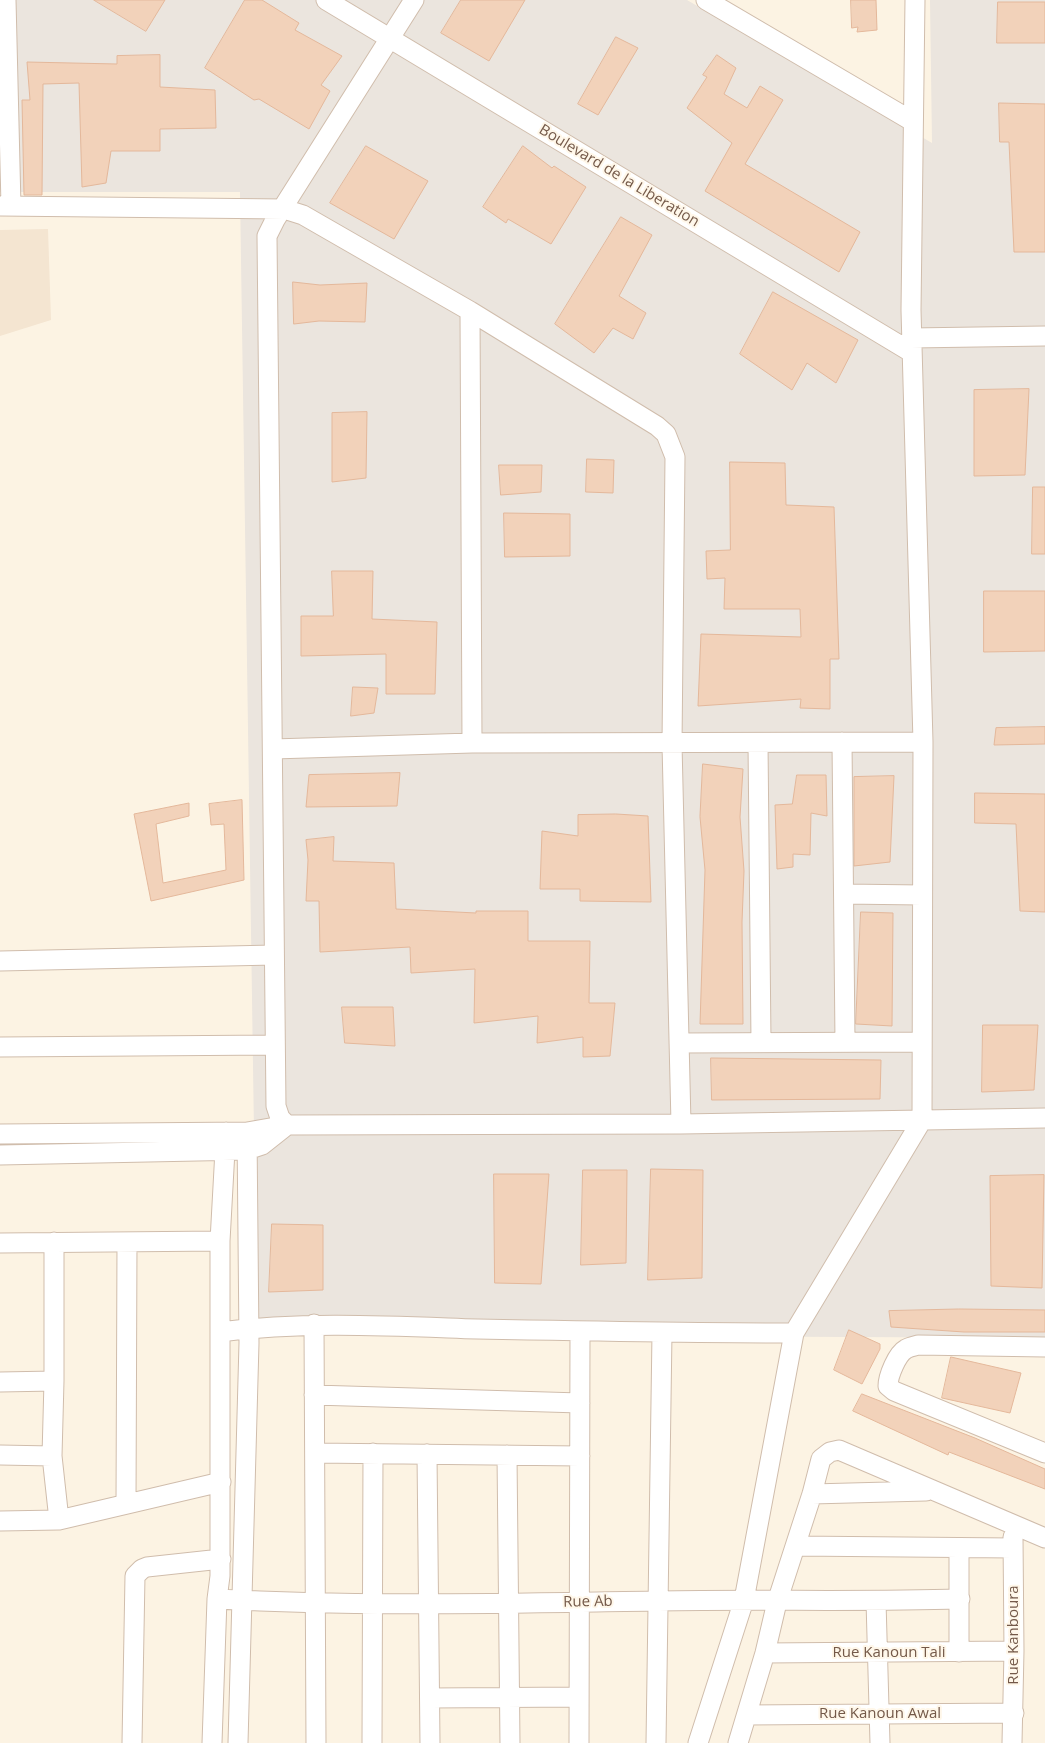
<!DOCTYPE html>
<html>
<head>
<meta charset="utf-8">
<style>
	body { margin:0 }
	canvas { display:block; background:#fcf3e3 }
</style>
</head>
<body>
<canvas width="1045" height="1743"></canvas>
<script>
const ctx = document.querySelector('canvas').getContext('2d');
ctx.lineJoin = 'round';
function paint(path, color) { ctx.fillStyle = color; ctx.fill(path, 'evenodd'); }
function stroke(path, color, width, dash) { ctx.strokeStyle = color; ctx.lineWidth = width; ctx.lineCap = dash ? 'butt' : 'round'; ctx.setLineDash(dash || []); ctx.stroke(path); }
function label(font, color, halo, rows, align = 'center') {
  ctx.font = font + ' "Open Sans",sans-serif'; ctx.lineWidth = 4; ctx.setLineDash([]); ctx.textBaseline = 'middle'; ctx.strokeStyle = halo; ctx.fillStyle = color; for (const [text, x, y, turn = 0] of rows) {
    ctx.save(); ctx.translate(x, y); ctx.rotate((+turn || 0) * Math.PI / 180); ctx.textAlign = isNaN(turn) ? turn : align; if (halo) ctx.strokeText(text, 0, 0); ctx.fillText(text, 0, 0); ctx.restore();
  }
}
const residential = new Path2D(`
	M48 229 51 320 0 336V230Z`);
const industrial = new Path2D(`
	M0 0H687L932 143 930 0H1045V1338L257 1334 240 192H0Z`);
const building = new Path2D(`
	M94 0H165L146 31Z
	M245 0H262L299 23 295 30 342 56 321 85 330 91 309 129 259 99 254 100 205 68Z
	M461 0H525L489 61 441 33Z
	M851 0H876L877 30 857 32 858 27 852 28Z
	M998 2H1045V43H997Z
	M616 37 638 48 598 115 578 104Z
	M160 55V87L215 90 216 128 160 129V151H111L106 183 82 187 79 83 43 84 42 195H24L22 100H30L27 62 117 64V56Z
	M717 55 736 68 724 94 747 108 760 86 783 100 745 164 860 232 839 272 705 191 732 143 687 108 707 77 703 75Z
	M999 103 1045 104V252H1014L1009 142H1000Z
	M366 146 428 181 394 239 330 203Z
	M523 146 552 168 554 166 586 187 551 244 508 219 506 223 483 207Z
	M621 217 652 235 619 296 646 313 633 339 613 328 594 353 555 324Z
	M293 282 320 285 367 283 365 322 319 321 294 324Z
	M773 292 858 340 836 383 807 363 792 390 740 354Z
	M1029 389 1025 475 974 476V390Z
	M367 412 366 478 332 482V413Z
	M587 459 614 460 613 493 586 492Z
	M730 462 785 463 786 505 834 507 839 659H830V709L800 708 801 699 698 706 701 634 801 637 800 609H724L725 578 707 579 706 551 730 550Z
	M499 465H542L541 492 501 495Z
	M1033 487H1045V554H1032Z
	M504 513 570 514V556L505 557Z
	M332 571H373L372 619 437 622 435 694H386V654L301 656V616H333Z
	M984 591H1045V651L984 652Z
	M353 687 378 688 374 713 351 716Z
	M1045 727V744L994 745 996 728Z
	M703 764 743 769 740 817 744 871 742 922 743 1024H700L705 870 700 817Z
	M400 773 397 806 306 807 309 775Z
	M797 775H826L827 816 811 813 810 855 793 854V867L777 869 775 805 792 804Z
	M894 776 890 862 854 866V777Z
	M975 793 1045 794V912L1020 911 1016 824 975 823Z
	M242 800 244 880 151 901 134 814 189 803V816L156 824 163 883 226 870 224 824 211 825 209 804Z
	M616 814 648 816 651 902 580 901V889H540L542 831 578 836V815Z
	M334 837 333 861 394 863 396 909 476 913V911H528V941H590L589 1003H615L610 1056 583 1057V1037L537 1043 538 1016 474 1023 475 969 411 973 410 947 320 952 319 901H306L308 860 306 840Z
	M861 912 893 913 892 1026 856 1024Z
	M342 1007H393L395 1046 345 1043Z
	M983 1025H1038L1034 1090 982 1092Z
	M711 1058 881 1060 880 1099 712 1100Z
	M651 1169 703 1170 702 1278 648 1280Z
	M583 1170H627L626 1263 581 1265Z
	M494 1174H549L541 1284 495 1283Z
	M1044 1175 1042 1288 991 1286 990 1176Z
	M272 1224 323 1225V1290L269 1292Z
	M959 1309 1045 1310V1332H964L891 1327 889 1311Z
	M849 1330 880 1344V1349L862 1384 834 1370Z
	M951 1357 1021 1373 1010 1413 942 1398Z
	M862 1394 975 1438 1045 1469V1489L949 1452 948 1455 853 1411Z`);
const minor = new Path2D(`
	M6 0 11 206
	M326 0 911 352
	M706 0 912 121
	M0 206 284 209 303 215 470 311 657 426 666 434 675 457 672 744 681 1124
	M470 311 472 743
	M911 338 1045 336
	M842 742 845 1042
	M758 743 761 1042
	M273 749 472 743 923 742
	M844 894 922 895
	M0 961 274 955
	M679 1043 922 1042
	M0 1047 275 1045
	M287 1125 280 1118 276 1106 267 236 275 220 414 0
	M0 1134 247 1132 287 1125 681 1124 1045 1118
	M0 1155 247 1150 262 1145 286 1126
	M54 1242V1381L52 1456 59 1520
	M0 1243 220 1241
	M314 1324 316 1743
	M220 1332C306 1321 391 1326 477 1329 582 1331 688 1333 794 1333
	M1045 1347 918 1345C914 1346 909 1347 906 1349 897 1354 888 1376 888 1386L894 1391 1045 1453
	M0 1382 54 1381
	M314 1395 580 1403
	M315 1453 580 1456
	M427 1454 430 1743
	M0 1455 52 1456
	M507 1455 510 1743
	M812 1494 926 1491
	M126 1504 127 1242
	M0 1521 59 1520 221 1482
	M796 1546 1013 1548
	M959 1549V1652
	M217 1599C363 1607 512 1603 658 1601 759 1599 859 1602 960 1599
	M876 1601 880 1743
	M765 1653 1014 1651
	M430 1698 579 1697
	M747 1715 1014 1713
	M132 1743 135 1576 142 1569 147 1567 221 1559
	M212 1743 217 1599 220 1576V1241L226 1132
	M238 1743 249 1343 247 1132
	M372 1743 373 1453
	M579 1743 580 1331
	M656 1743 662 1333
	M698 1743 744 1600 794 1333 922 1120 923 742 911 310 915 0
	M738 1743 765 1653 777 1602 812 1494 821 1459 830 1452 839 1450 1045 1538
	M1012 1743 1014 1651 1013 1537`);
const streetNames = [
	["Boulevard de la Liberation",619,176,31],
	["Rue Ab",588,1602,-1],
	["Rue Kanboura",1014,1635,-90],
	["Rue Kanoun Tali",889,1653],
	["Rue Kanoun Awal",880,1714]
];
paint(residential, '#f4e5d1');
paint(industrial, '#ebe5de');
paint(building, '#f2d2ba');
stroke(building, '#e4b89b', 1);
stroke(minor, '#d0bdac', 21);
stroke(minor, '#fff', 19);
label('15px', '#745949', '#fff7e9', streetNames);
</script>
</body>
</html>
